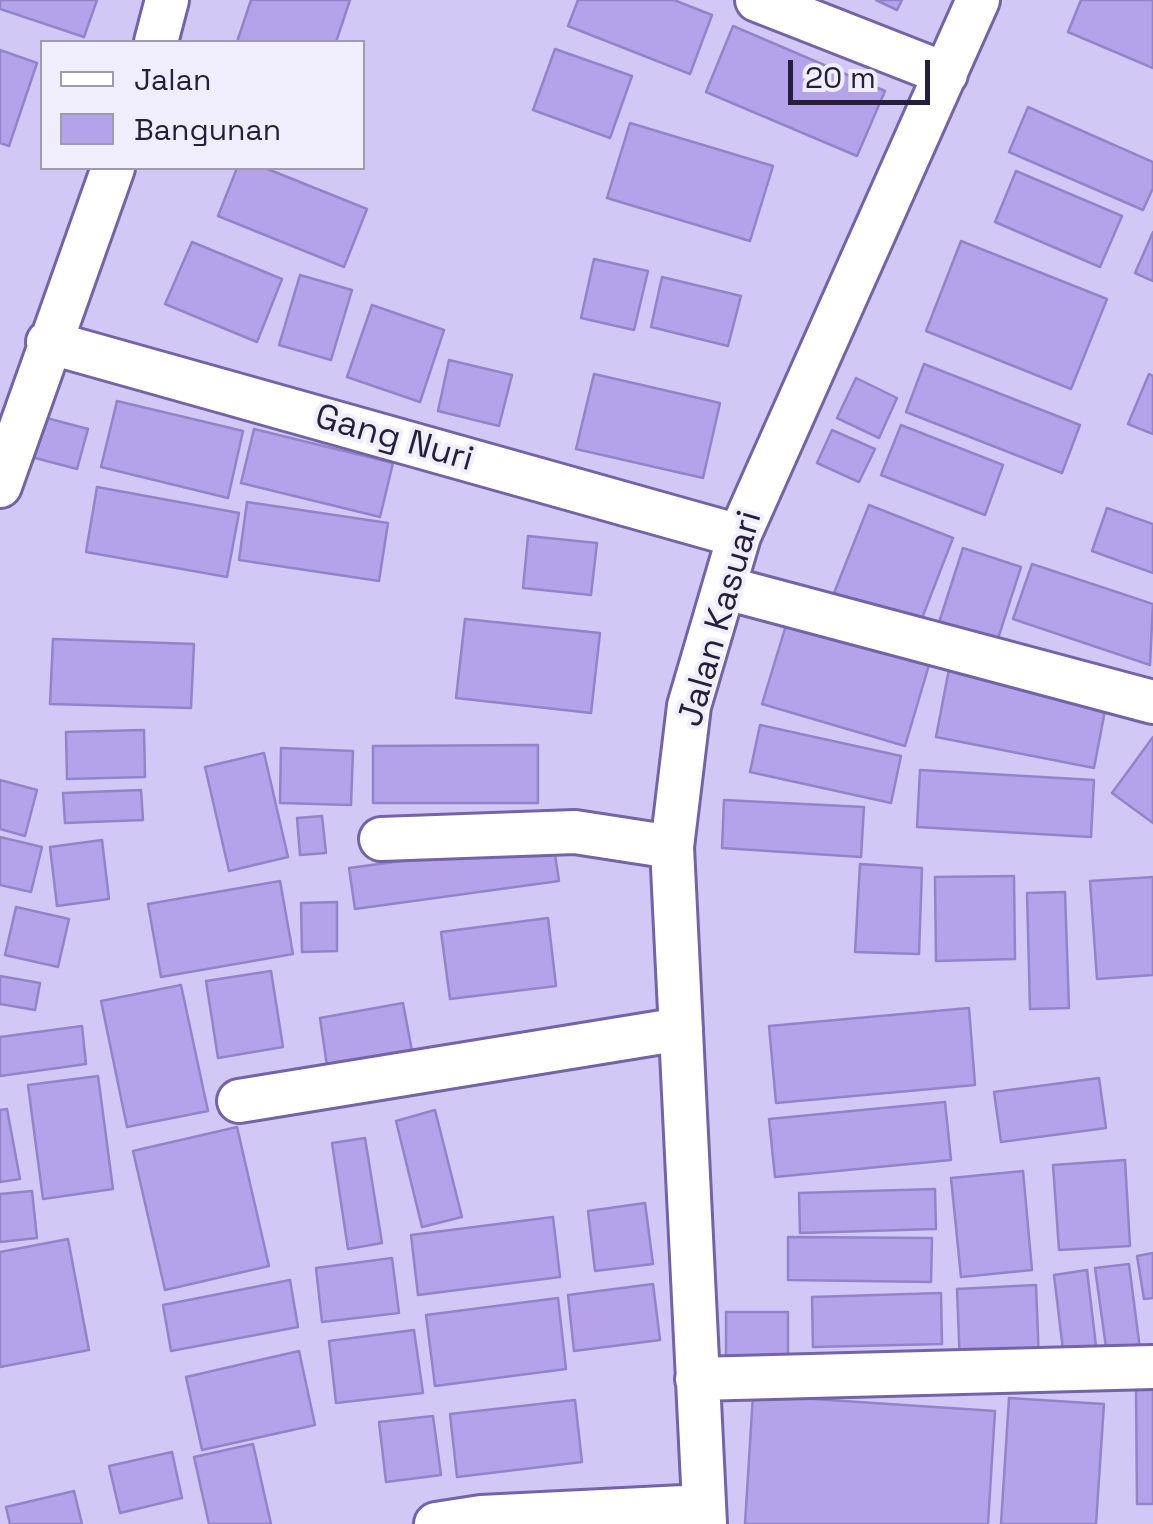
<!DOCTYPE html>
<html>
<head>
<meta charset="utf-8">
<style>
	body { margin:0 }
	#map { position:relative; width:1153px; height:1524px; overflow:hidden; background:#d1c8f5; font-family:"Space Grotesk",sans-serif }
	canvas { display:block }
	.legend { position:absolute; left:40px; top:40px; width:325px; height:130px; box-sizing:border-box; background:#f0eefd; border:2px solid #9f9baf; margin:0; padding:12px 18px; list-style:none; font-size:30px; color:#261f3b }
	.legend li { display:flex; align-items:center; gap:20px; height:50px }
	.legend b { width:50px; border:2px solid #9f9baf }
	.scale { position:absolute; left:788px; top:60px; width:142px; height:45px; box-sizing:border-box; border:5px solid #261f3b; border-top:0; padding-left:12px; font-size:30px; line-height:35px; white-space:nowrap; color:#261f3b; -webkit-text-stroke:8px #f0eefd; paint-order:stroke }
</style>
</head>
<body>
<div id="map">
<canvas width="1153" height="1524"></canvas>
<ul class="legend">
<li><b style="height:12px;background:#fff"></b>Jalan</li>
<li><b style="height:28px;background:#b4a3eb"></b>Bangunan</li>
</ul>
<div class="scale">20 m</div>
</div>
<script>
const ctx = document.querySelector('canvas').getContext('2d');
ctx.lineJoin = 'round';
function paint(path, color) { ctx.fillStyle = color; ctx.fill(path, 'evenodd'); }
function stroke(path, color, width, dash) { ctx.strokeStyle = color; ctx.lineWidth = width; ctx.lineCap = dash ? 'butt' : 'round'; ctx.setLineDash(dash || []); ctx.stroke(path); }
function label(font, color, halo, rows, align = 'center') {
  ctx.font = font + ' "Space Grotesk",sans-serif'; ctx.lineWidth = 8; ctx.setLineDash([]); ctx.textBaseline = 'middle'; ctx.strokeStyle = halo; ctx.fillStyle = color; for (const [text, x, y, turn = 0] of rows) {
    ctx.save(); ctx.translate(x, y); ctx.rotate((+turn || 0) * Math.PI / 180); ctx.textAlign = isNaN(turn) ? turn : align; if (halo) ctx.strokeText(text, 0, 0); ctx.fillText(text, 0, 0); ctx.restore();
  }
}
const building = new Path2D(`
	M0 0H97L84 37 0 9Z
	M251 0H350L336 42H237Z
	M578 0H674L712 15 690 74 568 26Z
	M876 0H902L897 10Z
	M1081 0H1153V68L1068 32Z
	M733 26 885 91 857 156 706 92Z
	M555 49 632 76 610 138 533 110Z
	M0 50 37 63 9 146 0 143Z
	M1028 107 1153 162V188L1143 210 1009 152Z
	M630 123 773 166 750 241 607 198Z
	M237 168H265L367 209 344 267 218 216Z
	M1016 171 1122 216 1100 267 995 222Z
	M1153 232V281L1135 273Z
	M961 241 1107 299 1071 389 926 331Z
	M192 242 282 279 257 342 165 304Z
	M594 259 648 271 634 330 581 318Z
	M300 275 352 290 331 360 279 345Z
	M662 277 741 296 728 346 651 327Z
	M372 305 444 330 420 402 347 377Z
	M449 360 512 375 499 426 438 411Z
	M924 364 1080 425 1062 473 906 412Z
	M594 374 720 403 703 478 576 449Z
	M1149 374 1153 376V434L1128 424Z
	M856 378 897 398 879 438 837 418Z
	M117 401 243 431 228 498 101 467Z
	M35 415 88 429 77 469 24 455Z
	M901 425 1003 465 985 515 881 475Z
	M254 429 393 463 380 517 241 483Z
	M832 430 875 449 859 482 817 463Z
	M97 487 239 513 227 577 86 552Z
	M247 502 388 523 379 581 239 560Z
	M869 505 953 538 919 626 834 593Z
	M1107 508 1153 524V573L1092 551Z
	M528 536 597 543 591 595 523 588Z
	M963 548 1021 567 993 654 935 635Z
	M1032 564 1153 604 1150 665 1013 619Z
	M465 619 600 633 591 713 456 698Z
	M787 622 929 665 905 746 762 704Z
	M53 639 194 644 191 708 50 704Z
	M949 669 1107 700 1094 768 936 737Z
	M760 725 901 756 891 803 750 772Z
	M144 730 145 777 67 779 66 732Z
	M1153 737V823L1112 793Z
	M538 745V803H373V746Z
	M281 748 353 751 351 805 280 803Z
	M264 753 288 857 229 871 205 767Z
	M920 770 1094 780 1091 837 917 827Z
	M0 780 37 790 25 836 0 829Z
	M141 790 143 820 65 823 63 793Z
	M724 800 864 807 861 857 722 848Z
	M322 816 326 853 300 855 297 818Z
	M0 837 42 847 31 892 0 885Z
	M102 840 109 899 57 906 50 847Z
	M553 841 559 881 355 909 349 868Z
	M860 864 922 868 919 954 855 952Z
	M1014 876 1015 959 936 961 935 877Z
	M1153 877V975L1097 979 1090 881Z
	M280 881 293 954 161 977 148 904Z
	M1065 892 1069 1008 1030 1009 1027 893Z
	M337 902V951L302 952 301 903Z
	M16 907 69 919 58 967 5 955Z
	M548 918 556 986 450 999 441 932Z
	M271 971 283 1047 218 1058 206 981Z
	M0 976 40 983 35 1010 0 1004Z
	M181 985 208 1111 127 1127 101 1001Z
	M403 1003 412 1051 327 1066 320 1018Z
	M969 1008 975 1085 776 1103 769 1026Z
	M82 1026 86 1064 0 1076V1037Z
	M98 1076 113 1189 43 1199 28 1085Z
	M1099 1078 1106 1128 1001 1142 994 1092Z
	M945 1102 951 1160 775 1177 769 1119Z
	M7 1109 20 1179 0 1182V1110Z
	M435 1110 462 1217 422 1227 396 1121Z
	M237 1127 269 1266 165 1290 133 1151Z
	M365 1138 382 1243 348 1249 332 1143Z
	M1125 1160 1130 1246 1059 1250 1053 1165Z
	M1023 1171 1032 1270 961 1277 951 1178Z
	M935 1189 936 1229 800 1233 799 1193Z
	M32 1191 37 1238 0 1242V1194Z
	M645 1203 653 1264 595 1271 588 1211Z
	M553 1217 560 1277 418 1295 411 1235Z
	M788 1237 932 1238 931 1282 788 1280Z
	M68 1239 89 1350 0 1367V1252Z
	M1153 1253V1298L1144 1299 1137 1256Z
	M392 1258 399 1313 322 1322 316 1268Z
	M1129 1264 1141 1357 1108 1362 1095 1268Z
	M1087 1270 1096 1346 1063 1350 1054 1275Z
	M290 1280 298 1327 171 1351 163 1305Z
	M653 1284 660 1340 574 1351 568 1295Z
	M1036 1285 1039 1361 960 1365 957 1289Z
	M941 1293 942 1344 813 1347 812 1297Z
	M558 1298 566 1369 435 1386 426 1315Z
	M726 1312H788V1366H726Z
	M414 1330 423 1393 336 1403 329 1341Z
	M299 1351 315 1425 202 1450 186 1377Z
	M1136 1385H1153V1504H1137Z
	M753 1395 995 1411 988 1524H745Z
	M1009 1398 1104 1404 1096 1524H1001Z
	M575 1400 582 1462 457 1477 450 1414Z
	M433 1416 441 1475 386 1482 379 1422Z
	M253 1444 271 1524H209L194 1457Z
	M172 1452 182 1498 120 1513 109 1466Z
	M74 1491 82 1524H10L6 1507Z`);
const minor = new Path2D(`
	M757 0 946 74
	M156 42 167 0
	M48 342 739 536
	M0 486 113 168
	M726 588 1153 702
	M381 839 575 832 672 847
	M239 1101 681 1029
	M697 1379 1153 1367
	M436 1524 481 1517 704 1506
	M705 1524 672 847 689 706 739 536 978 0`);
const streetNames = [
	["Gang Nuri",394,439,16],
	["Jalan Kasuari",721,619,-74]
];
paint(building, '#b4a3eb');
stroke(building, '#9483c9', 2.5);
stroke(minor, '#7463a6', 48);
stroke(minor, '#fff', 42);
label('35px', '#261f3b', '#f0eefd', streetNames);
</script>
</body>
</html>
